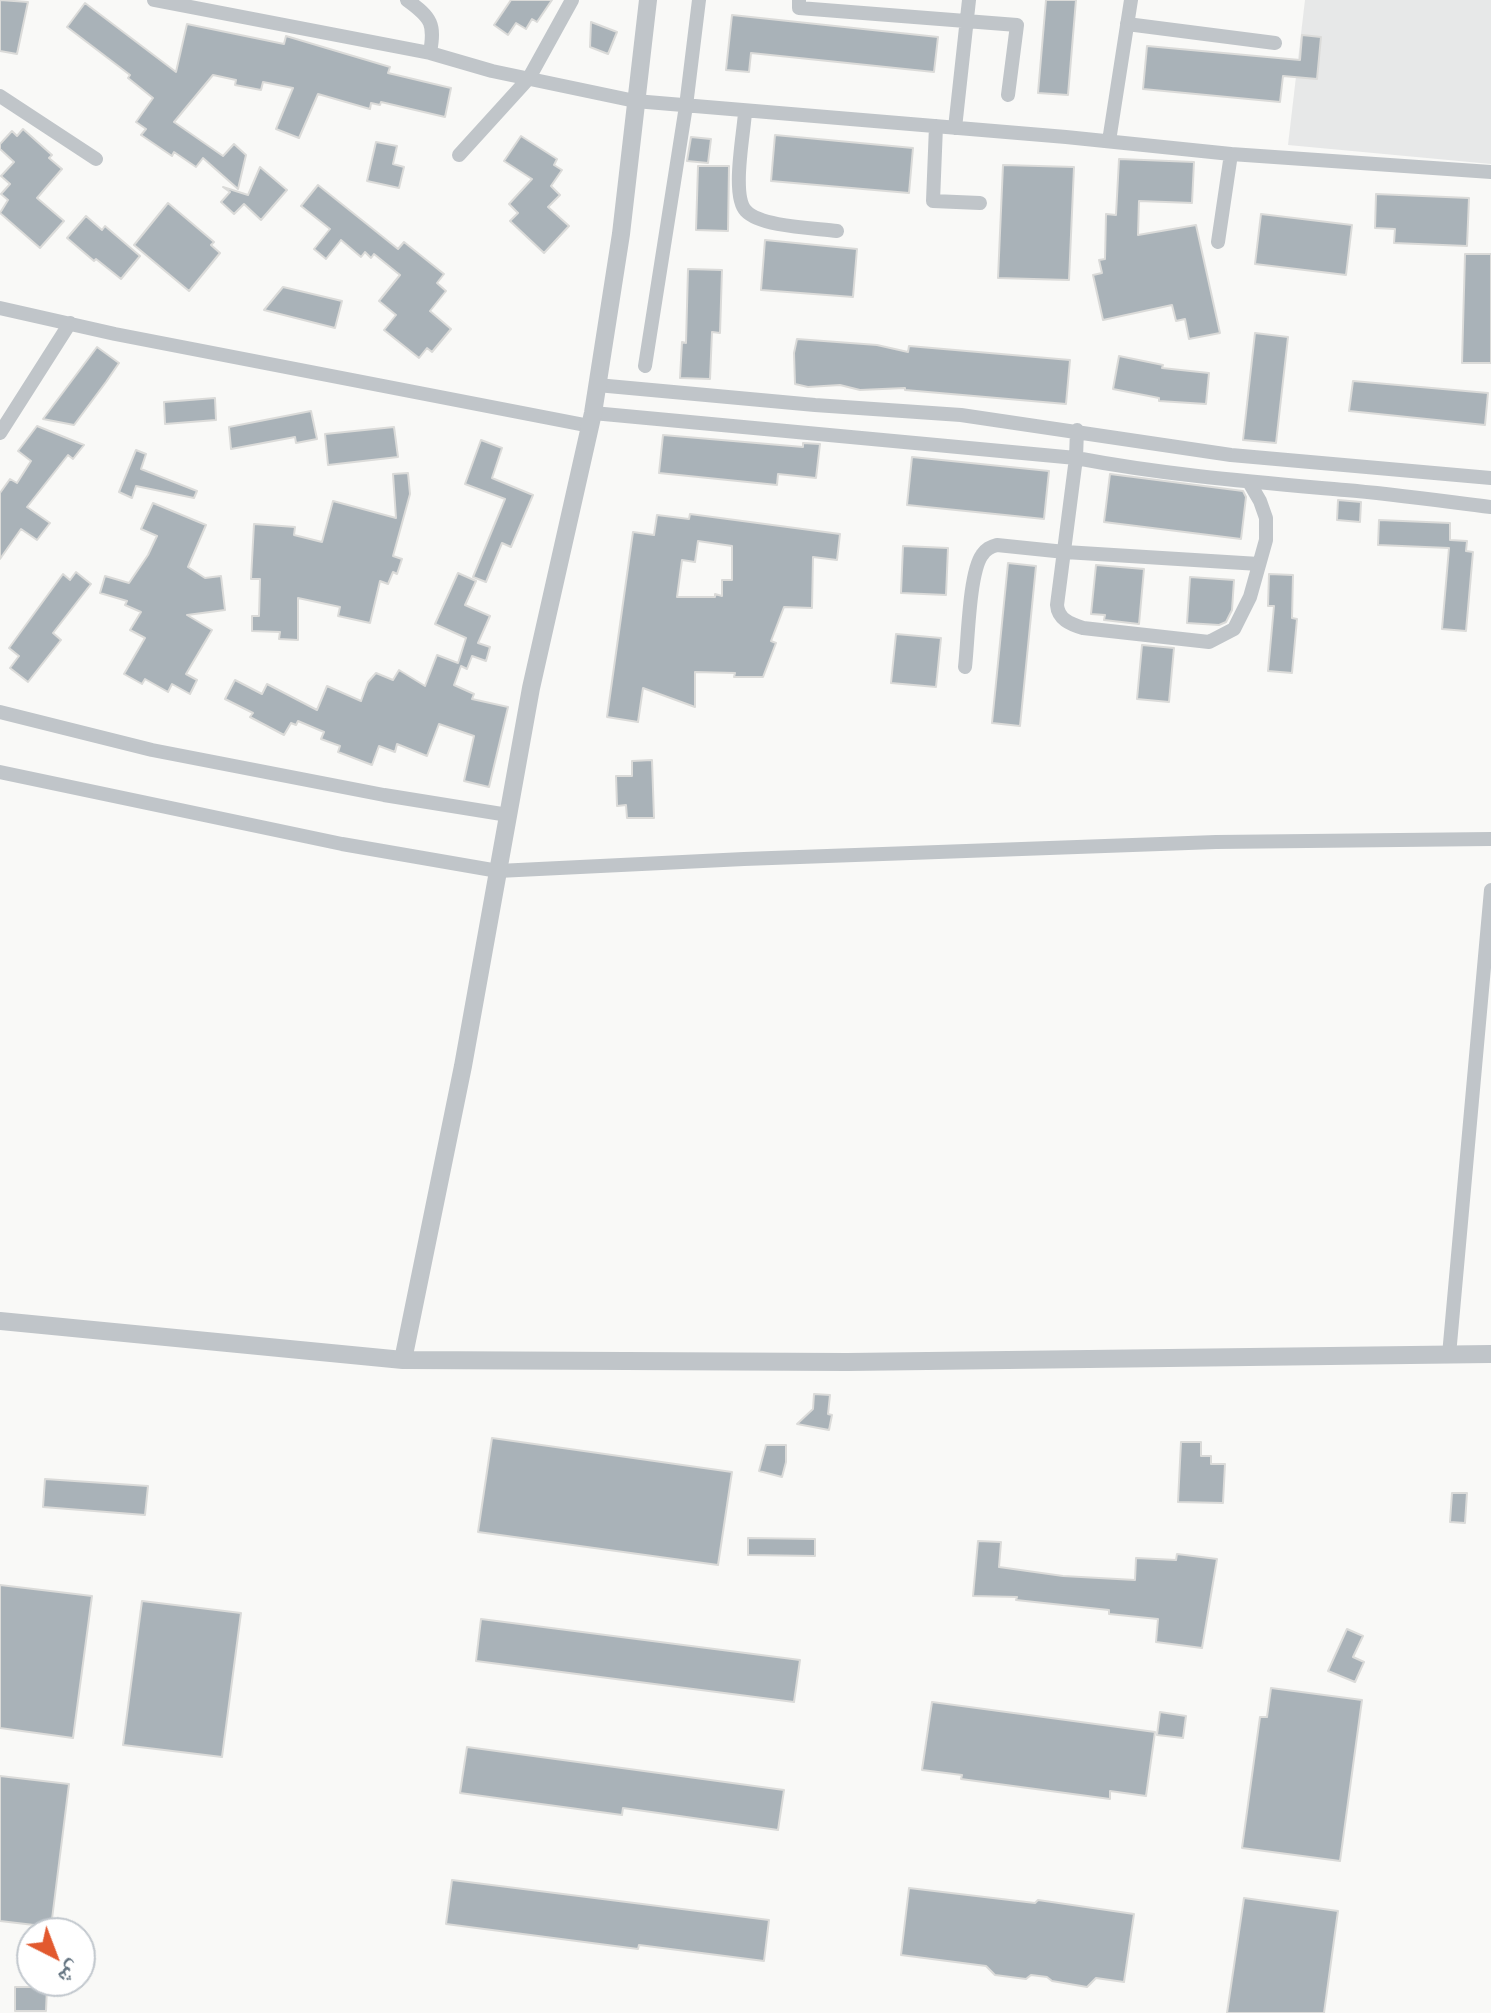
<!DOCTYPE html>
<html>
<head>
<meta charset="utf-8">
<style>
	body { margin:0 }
	#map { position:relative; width:1491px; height:2013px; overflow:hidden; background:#f9f9f7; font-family:"Titillium Web","Noto Naskh Arabic",sans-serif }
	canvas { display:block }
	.north { position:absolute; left:16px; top:1917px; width:80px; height:80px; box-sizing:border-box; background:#fff; border:2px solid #c1c7cd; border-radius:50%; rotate:138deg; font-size:22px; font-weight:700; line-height:32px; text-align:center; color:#647481 }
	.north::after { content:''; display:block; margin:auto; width:28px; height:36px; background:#e2592e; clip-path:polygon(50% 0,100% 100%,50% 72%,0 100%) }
</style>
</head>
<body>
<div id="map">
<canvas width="1491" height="2013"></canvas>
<div class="north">ش</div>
</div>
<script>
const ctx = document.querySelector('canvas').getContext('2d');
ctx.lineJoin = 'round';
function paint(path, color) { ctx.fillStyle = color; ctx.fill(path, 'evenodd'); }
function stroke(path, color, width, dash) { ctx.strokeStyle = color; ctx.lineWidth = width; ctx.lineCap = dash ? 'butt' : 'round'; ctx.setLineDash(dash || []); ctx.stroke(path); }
const built = new Path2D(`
	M1305 0H1491V164L1288 145Z`);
const building = new Path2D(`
	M0 0 28 2 17 54 0 51Z
	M511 0H552L537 22 532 19 526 29 516 23 508 35 494 25Z
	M1046 0H1076L1068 95 1038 93Z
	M85 3 176 72 187 24 284 44 286 36 390 67 388 73 451 88 445 117 381 102 380 105 371 103 370 109 318 94 299 138 276 129 293 88 263 82 261 90 235 85 236 80 213 75 174 122 223 156 234 144 246 155 238 189 203 158 196 167 174 152 172 156 141 135 146 129 136 122 153 98 128 78 130 75 67 27Z
	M732 15 938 37 934 72 751 53 749 72 726 70Z
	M591 22 617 32 608 54 590 47Z
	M1302 35 1321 37 1317 79 1283 76 1280 102 1143 89 1147 46 1300 60Z
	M23 129 52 155 49 158 62 169 37 198 64 221 40 248 0 213 8 200 1 194 10 184 1 176 14 162 0 149V144L12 131 17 136Z
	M775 135 913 148 909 193 771 181Z
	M521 136 557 159 554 165 562 170 551 186 560 195 548 207 569 226 544 253 510 221 518 213 509 204 532 179 504 161Z
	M691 137 711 139 708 163 687 161Z
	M376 142 397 146 393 164 404 167 399 188 367 181Z
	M1119 159 1194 162 1192 203 1139 201 1138 235 1196 225 1220 333 1189 339 1185 319 1176 321 1172 305 1103 320 1093 275 1102 273 1099 260 1105 259 1106 214 1116 215Z
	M1003 165 1074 167 1069 280 998 278Z
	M698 166H729L728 231 696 230Z
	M260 167 287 190 261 220 244 204 234 214 221 202 230 192 223 187 248 195Z
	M318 185 398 249 404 242 444 274 437 283 446 291 430 311 451 329 432 352 427 348 419 358 384 330 396 315 379 301 400 275 374 254 371 258 365 252 361 257 341 240 326 259 314 249 330 229 301 206Z
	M1376 194 1469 198 1467 246 1394 243 1395 229 1375 228Z
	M168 203 214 242 211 245 220 253 189 291 134 245Z
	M1261 214 1352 225 1346 275 1255 264Z
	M86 216 102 230 105 226 140 256 121 279 96 259 94 261 67 238Z
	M765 240 857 249 853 297 761 290Z
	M1465 254H1491V363H1462Z
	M688 269 722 270 720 333 712 332 710 379 680 378 682 342 686 343Z
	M283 287 342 301 335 328 264 310Z
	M1255 333 1288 337 1276 443 1243 440Z
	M797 339 877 345 908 352 909 346 1070 360 1066 404 905 390V388L860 390 840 385 808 387 795 384 794 353Z
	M97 347 119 363 106 382 74 425 43 419Z
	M1119 356 1163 365 1162 368 1209 373 1206 404 1159 401V398L1113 389Z
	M1353 381 1488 393 1485 425 1349 411Z
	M215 398 216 420 165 424 164 402Z
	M311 411 317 439 296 443 295 437 231 449 229 427Z
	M37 426 84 445 73 459 68 455 27 507 50 523 37 540 21 529 0 559V493L10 479 17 483 31 461 18 451Z
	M394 427 398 457 328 465 325 434Z
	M663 435 803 447V443L820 444 816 478 778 474 777 485 659 473Z
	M481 440 502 448 492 478 533 495 511 547 502 543 486 582 473 577 505 499 465 484Z
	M136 450 146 454 141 469 197 491 194 498 136 486 132 498 119 492Z
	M912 457 1049 471 1044 519 907 505Z
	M408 473 410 494 393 556 402 559 397 574 393 572 388 584 380 581 370 623 338 616 340 607 298 598V640L279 639 280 632 252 631V616H259L260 579H251L254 524 295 527 294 535 322 542 333 501 396 518 393 474Z
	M1110 474 1243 491 1246 497 1241 539 1104 522Z
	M1338 500 1361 502 1360 522 1337 520Z
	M153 503 206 525 188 567 205 578 221 576 225 610 187 615 212 630 186 674 197 680 190 694 172 684 168 692 145 679 142 684 124 674 145 638 130 630 141 612 125 605 127 601 100 593 105 576 129 583 148 555 157 536 141 529Z
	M690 514 840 534 837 560 813 557 812 608 784 607 771 641 776 643 763 677H734L735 673 695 672V707L643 688 638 722 607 717 633 532 654 535 657 515 689 519ZM698 541 732 546V580H722V596L715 594V597H677L682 560 695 562Z
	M1379 520 1450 523V540L1467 541 1466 551 1473 552 1466 631 1442 629 1449 548 1378 545Z
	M903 546 948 548 946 595 901 593Z
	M1008 563 1036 566 1020 726 992 723Z
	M1096 565 1144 569 1139 624 1104 620 1105 615 1091 614Z
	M76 572 91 584 53 633 61 640 28 682 10 668 19 656 9 648 63 574 70 580Z
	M458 573 476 581 465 605 490 616 478 643 490 647 486 661 472 656 467 669 461 666 454 685 474 694 472 699 508 707 489 787 464 781 474 736 439 724 427 756 397 744 395 752 379 746 372 765 338 752 340 746 321 739 324 732 298 721 296 725 291 723 284 735 250 717 253 713 225 699 235 680 262 694 267 684 317 710 327 686 361 701 368 682 376 673 393 680 399 670 425 686 437 655 458 663 466 638 435 624Z
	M1269 574 1293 575 1292 618 1297 619 1292 673 1268 671 1274 606H1268Z
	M1190 577 1234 580 1232 610 1226 622 1219 625 1187 623Z
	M896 634 941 638 936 687 891 683Z
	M1142 645 1174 648 1169 702 1137 699Z
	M652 760 654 818H627L626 805 617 806 616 776H632V761Z
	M814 1394 830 1395 828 1414 832 1415 829 1430 797 1424 813 1409Z
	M492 1438 732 1472 718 1565 478 1532Z
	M1181 1442H1201V1456H1211V1464H1225L1223 1503 1178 1502Z
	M766 1445H786V1462L782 1477 759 1471Z
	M45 1479 148 1486 145 1515 43 1507Z
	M1452 1493H1467L1465 1523 1450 1522Z
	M748 1538 815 1539V1556L748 1555Z
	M978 1541 1001 1542 999 1567 1063 1576 1135 1580 1136 1558 1176 1560 1177 1554 1217 1559 1202 1648 1156 1642 1158 1619 1109 1614V1610L1016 1600 1017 1597 973 1596Z
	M0 1585 92 1596 73 1738 0 1728Z
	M142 1601 241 1613 222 1757 123 1745Z
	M481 1619 800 1660 794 1702 476 1661Z
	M1347 1629 1363 1636 1353 1657 1364 1662 1355 1682 1328 1671Z
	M1271 1688 1362 1700 1340 1861 1242 1848 1260 1717H1267Z
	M932 1702 1155 1732 1146 1796 1110 1791V1799L961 1779 962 1775 922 1770Z
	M1160 1712 1186 1716 1183 1738 1157 1735Z
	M467 1747 784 1790 778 1830 623 1808 622 1815 460 1793Z
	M0 1776 69 1784 51 1927 0 1921Z
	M452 1880 769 1920 764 1961 639 1945 638 1949 446 1924Z
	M909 1888 1035 1903 1038 1900 1134 1914 1124 1982 1096 1978 1087 1987 1052 1981 1047 1977 1031 1975 1026 1979 995 1975 986 1966 901 1955Z
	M1244 1898 1338 1911 1324 2013H1227Z
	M15 1987H47L46 2011H15Z`);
const minor = new Path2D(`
	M154 0 430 53 492 71 635 101 1066 137 1231 154 1491 172
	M407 0C432 18 435 24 430 53
	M799 0V8L1017 25 1008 95
	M1127 24 1275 43
	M0 96 96 159
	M745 112C744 133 731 196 746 211 761 227 815 228 837 231
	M936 126 933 201 980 203
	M955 128 969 0
	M1109 141 1131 0
	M459 155 529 78 572 0
	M1218 242 1231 154
	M0 308 115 334 590 426
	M645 366 686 106 699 0
	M597 385 815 405 961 415 1231 455 1491 478
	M593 413 1076 458C1165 475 1254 482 1345 490 1393 494 1442 501 1491 507
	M1077 430 1076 458 1057 605C1058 619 1070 624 1083 628L1209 642 1234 629 1250 597 1266 540V518L1260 501 1249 482
	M0 433 70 323
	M965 667C968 642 969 573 982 555 986 549 990 547 997 545L1065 552 1259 564
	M0 712 152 750 384 795 508 815
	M0 772 342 844 498 871 744 859 1216 842 1491 839
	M1449 1355 1491 890`);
const tertiary = new Path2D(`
	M0 1321 403 1360 847 1362 1491 1354
	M403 1360 463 1066 531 688 593 413 621 234 648 0`);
paint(built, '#e7e8e8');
paint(building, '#a9b2b8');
stroke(building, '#dbdbd9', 2);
stroke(minor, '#c0c5c9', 14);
stroke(tertiary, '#c0c5c9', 18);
</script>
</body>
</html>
